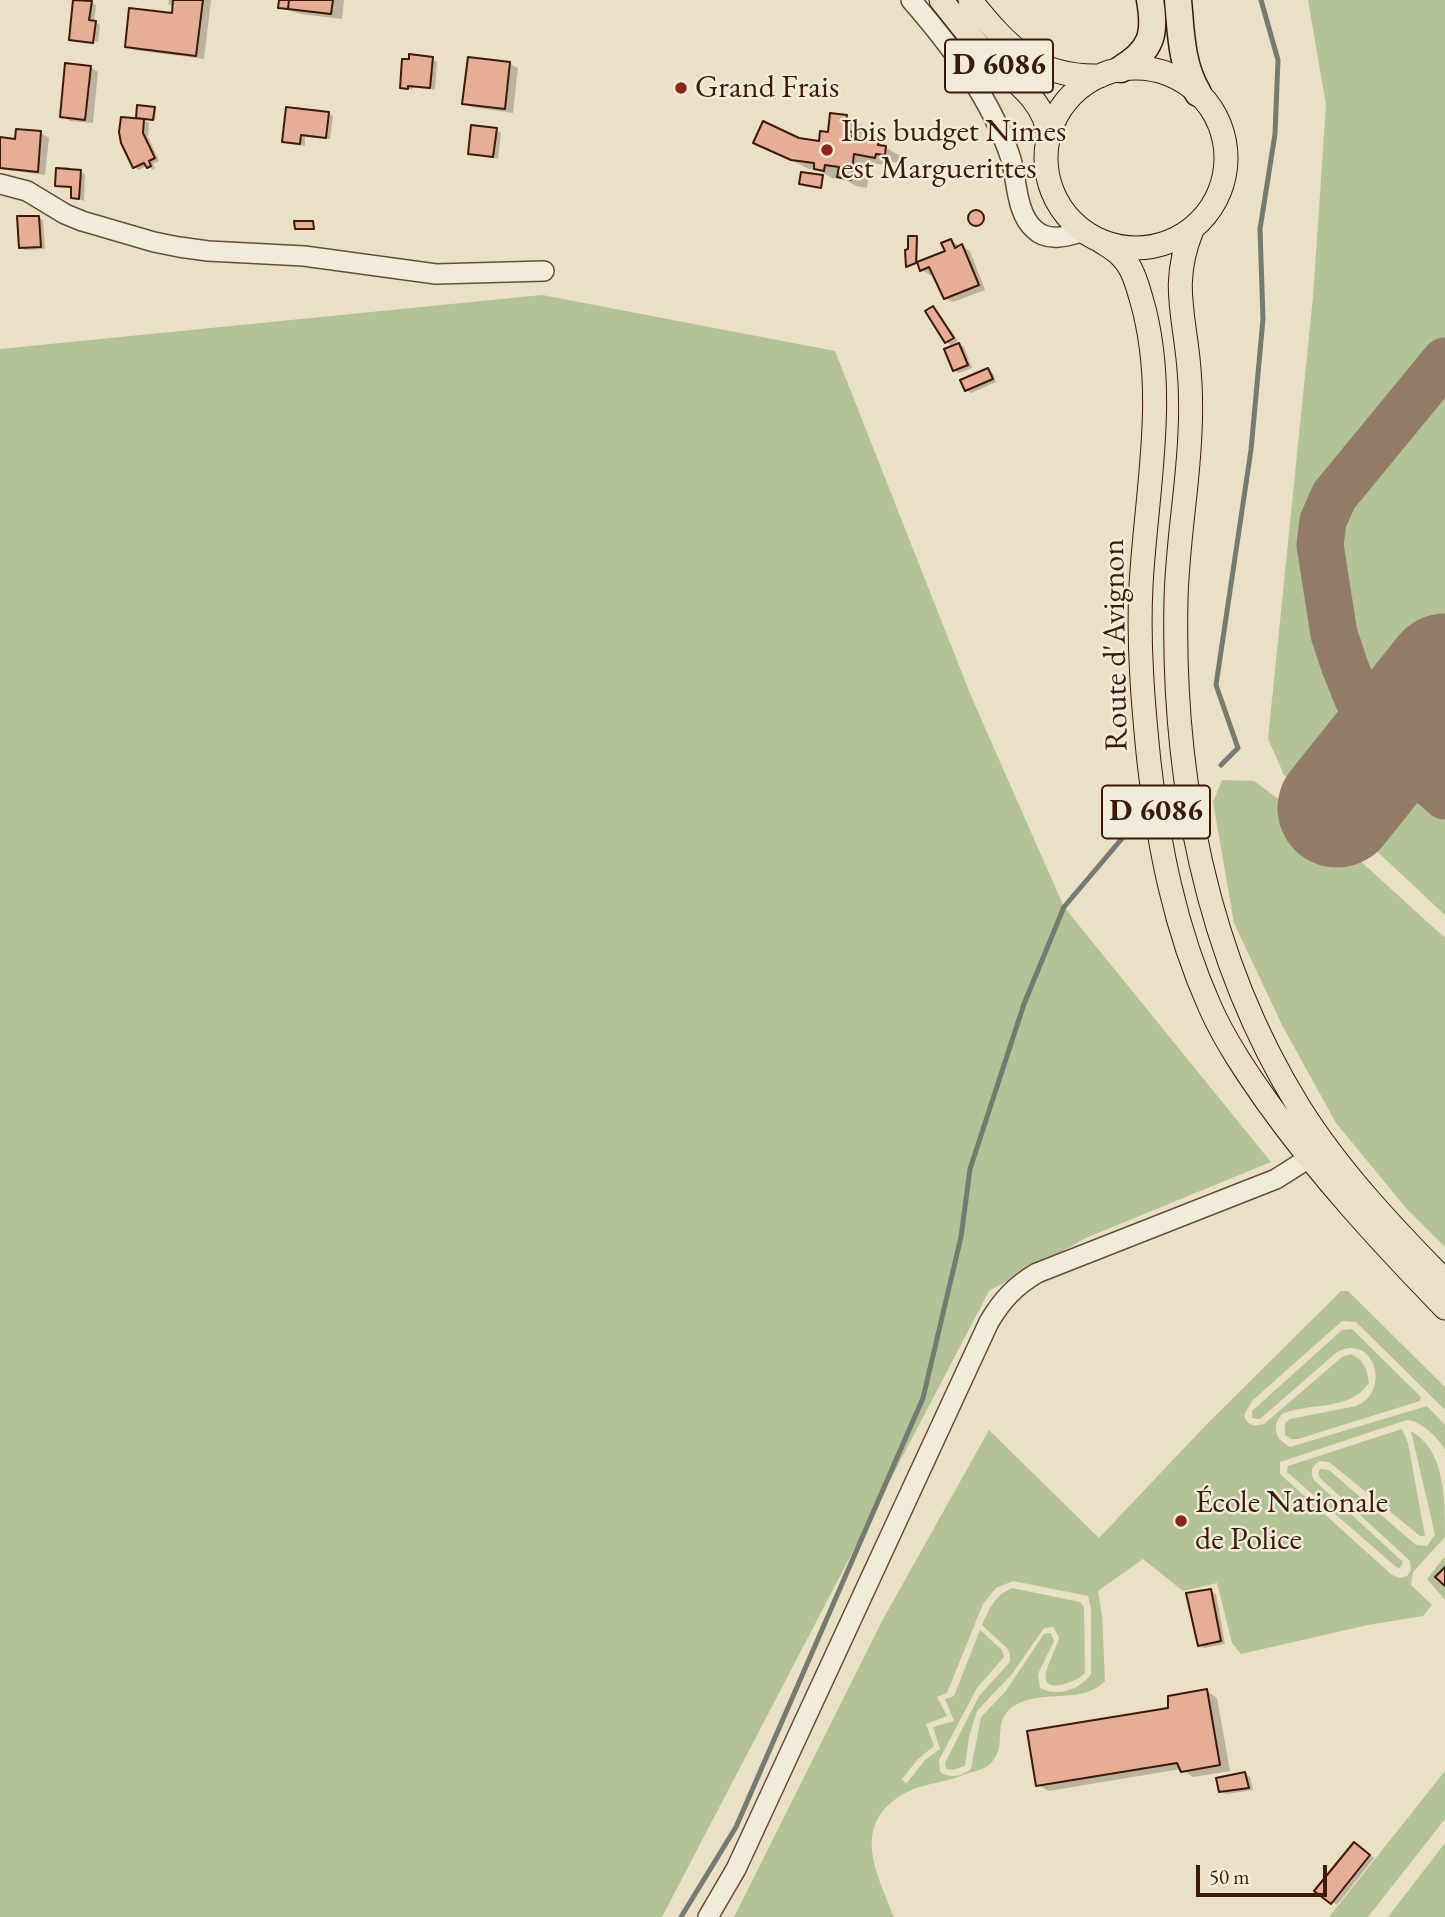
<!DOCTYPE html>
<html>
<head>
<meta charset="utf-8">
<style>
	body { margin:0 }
	#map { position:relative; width:1445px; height:1917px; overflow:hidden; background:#e9e0c5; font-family:"EB Garamond",serif }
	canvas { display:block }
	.scale { position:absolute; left:1196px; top:1865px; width:131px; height:32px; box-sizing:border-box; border:4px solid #3c190b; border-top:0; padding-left:9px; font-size:21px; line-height:24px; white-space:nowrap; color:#3c190b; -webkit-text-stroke:5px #f1ebd9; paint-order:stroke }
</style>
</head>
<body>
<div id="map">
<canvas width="1445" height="1917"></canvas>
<div class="scale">50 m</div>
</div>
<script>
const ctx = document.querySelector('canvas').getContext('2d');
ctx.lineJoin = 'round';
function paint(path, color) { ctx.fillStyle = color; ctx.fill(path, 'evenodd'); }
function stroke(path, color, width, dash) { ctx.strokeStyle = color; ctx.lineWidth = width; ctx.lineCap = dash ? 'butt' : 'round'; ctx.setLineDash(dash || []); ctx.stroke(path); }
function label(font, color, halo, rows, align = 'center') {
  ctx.font = font + ' "EB Garamond",serif'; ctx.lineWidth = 5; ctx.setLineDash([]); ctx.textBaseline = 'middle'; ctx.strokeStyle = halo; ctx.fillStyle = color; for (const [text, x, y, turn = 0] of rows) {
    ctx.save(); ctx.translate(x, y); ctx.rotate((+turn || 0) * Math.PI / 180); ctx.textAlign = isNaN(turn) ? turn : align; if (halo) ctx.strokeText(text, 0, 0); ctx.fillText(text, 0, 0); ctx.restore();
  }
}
const green = new Path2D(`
	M1308 0H1445V915L1383 857 1284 775 1268 739 1313 297 1326 105Z
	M542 295 835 351 971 696 1064 907 1271 1162 1088 1237 989 1291 662 1917H0V349Z
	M1222 780 1254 781 1356 857 1445 938V1247L1406 1208 1336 1123 1282 1025 1234 923 1213 802Z
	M1341 1291H1348L1445 1387V1410L1356 1322 1342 1321 1252 1401 1244 1415C1247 1426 1254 1427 1264 1424L1342 1357 1351 1354C1364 1360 1367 1369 1369 1383 1347 1413 1312 1401 1282 1414 1271 1427 1275 1439 1290 1447L1427 1406 1445 1425V1450C1439 1438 1421 1421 1407 1420L1280 1462V1474L1392 1575 1400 1578 1407 1576 1411 1570 1410 1561 1320 1478 1318 1473 1320 1469 1329 1470 1416 1545 1427 1546 1435 1535 1411 1431C1445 1450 1445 1498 1445 1537L1413 1572 1411 1585 1432 1605 1423 1616 1368 1625 1241 1654 1232 1643 1217 1583 1183 1591 1143 1559 1098 1591 1102 1615 1105 1681C1087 1702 1049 1692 1024 1701 986 1716 1010 1742 992 1762 984 1771 972 1771 963 1775 945 1783 924 1783 907 1792 849 1823 876 1871 894 1917H734L882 1621 989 1430 1099 1538 1206 1425ZM1013 1581 1088 1596 1091 1609V1674C1080 1690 1057 1697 1040 1688L1038 1674 1054 1641 1051 1633 1044 1634 1005 1692 981 1717 971 1769C962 1776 951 1779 940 1772L939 1760 977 1688 1004 1657 1002 1650 980 1630 954 1696 945 1699 954 1721 933 1727 940 1749 925 1760 906 1784 902 1779 918 1759 934 1746 926 1724 947 1716 937 1697 947 1693 983 1604 996 1588Z
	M1352 1329 1421 1397 1420 1401 1298 1439H1291L1285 1435V1423L1290 1419 1356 1406C1393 1391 1373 1332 1337 1352L1260 1419 1252 1418V1411L1342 1330Z
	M1402 1429 1408 1443 1425 1536H1420L1329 1462 1319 1461C1311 1467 1310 1472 1314 1480L1403 1562 1400 1568 1396 1567 1287 1472 1288 1466Z
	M1445 1556V1600L1427 1579Z
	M1012 1588 1080 1602 1084 1607 1085 1673C1079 1679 1069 1683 1060 1685 1029 1690 1058 1650 1059 1637L1053 1627 1044 1628 1012 1674 977 1711 969 1737 965 1766 952 1770 946 1769 945 1763 979 1696 1010 1662V1654L1008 1649 982 1625C989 1609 995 1595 1012 1588Z
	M1445 1771V1819L1368 1917H1329Z
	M1445 1843V1917H1388Z`);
const shadow = new Path2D(`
	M169 0H211L204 59 134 50 127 46 173 15 174 6 168 4Z
	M280 0H344L342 19 301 14 284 9 280 7Z
	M91 3 96 5 94 22 100 25 98 42 73 39V41L71 39Z
	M432 59 437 62 435 90 413 87 412 90 402 87Z
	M470 59 510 64 518 68 513 113 472 107 464 103Z
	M90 67 98 72 93 123 70 121 62 116Z
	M138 107 156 110 155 120 140 118 149 123 148 137 159 161 153 164 155 168 153 170 148 165 139 170 134 167Z
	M328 113 333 116 330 139 305 137V146L289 144 284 142Z
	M847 117 863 126 861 138 878 143 902 157 901 163 892 162V166L870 163 867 188 856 186 840 177V179L832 178 818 170 809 169 755 142 798 140 821 143Z
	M496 130 501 133 498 159 470 153Z
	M41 133 49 138 45 175 0 169V139L17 141Z
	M57 167H68L70 171 85 174 84 201 73 197V189L57 185Z
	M971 219a6 6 0 1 1 12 0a6 6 0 1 1-12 0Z
	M39 218 43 220 45 249 25 250 20 247Z
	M910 237 918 239V262L910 257 908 260 915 264 909 267 908 266 907 251H910Z
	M951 241 970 251 985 290 953 302 945 298 934 273 930 275 922 270 947 252Z
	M933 308 938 311 958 341 951 345 946 342Z
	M959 344 964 347 972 368 959 373 954 370Z
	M988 370 993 373 996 382 971 393 966 390Z
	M1211 1591 1216 1594 1225 1644 1204 1648 1199 1645Z
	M1207 1691 1217 1698 1230 1771 1193 1777 1181 1769 1049 1791 1038 1785Z
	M1245 1774 1250 1777 1253 1790 1226 1794 1221 1791Z
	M1360 1846 1374 1858 1337 1905 1317 1891Z`);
const stream = new Path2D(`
	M1221 765 1238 748 1216 685 1251 450 1263 319 1260 229 1275 134 1278 60 1261 0
	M681 1917 736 1827 923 1398 961 1237 970 1169 1024 1004 1064 907 1125 835`);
const taxiway = new Path2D(`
	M1445 361 1334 496 1323 521 1320 545 1334 634 1345 667 1358 699 1388 745 1445 796`);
const runway = new Path2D(`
	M1337 808 1445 673`);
const building = new Path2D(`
	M73 0 92 1 89 20 96 21 93 43 69 40Z
	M173 0H203L196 56 125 47 129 8 172 13Z
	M279 0H289L288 9 278 8Z
	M289 0H333L331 14 288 9Z
	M409 54 433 57 430 88 408 86V89L400 88 402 59H409Z
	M468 57 510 62 505 109 462 104Z
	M65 63 91 66 85 120 60 117Z
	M137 105 155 107 153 120 136 118Z
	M286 107 329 112 326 138 301 135 300 144 282 142Z
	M830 113 847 115 845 131 853 132 852 137 879 141 878 145 886 146 885 155 876 154 875 158 854 154 851 180 837 177 839 167 825 165 824 171 814 169V163L791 160 753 143 763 121 799 138 819 141 820 131 828 132Z
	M121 117 144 119 143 133 155 158 149 161 151 166 147 168 144 163 133 168 121 143 119 132Z
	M471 125 497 128 493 157 468 154Z
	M16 129 41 131 38 172 0 168V137L15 139Z
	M56 168 81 170 79 199 71 198V187L55 186Z
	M801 172 823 175 821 188 799 184Z
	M968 218a8 8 0 1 1 16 0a8 8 0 1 1-16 0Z
	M17 216H39L41 247 19 248Z
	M294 221H313L314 229H295Z
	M908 236H917L916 263 906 267 905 250 908 249Z
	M951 239 955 248 962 244 979 285 944 299 929 267 920 271 917 262 945 251 941 243Z
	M933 306 954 338 945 343 925 311Z
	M959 343 968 365 953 371 944 349Z
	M988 368 993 379 965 391 960 380Z
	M1445 1567V1586L1435 1577Z
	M1211 1589 1221 1641 1198 1646 1186 1593Z
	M1207 1689 1220 1765 1181 1772 1177 1763 1036 1786 1027 1731 1168 1708V1696Z
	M1245 1772 1249 1788 1219 1792 1216 1778Z
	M1354 1842 1370 1855 1331 1904 1314 1891Z`);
const minor = new Path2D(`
	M911 0C951 46 992 100 1011 159 1017 180 1016 213 1034 229 1048 243 1068 236 1085 231
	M0 184 27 191 65 214 82 221 154 242 179 247 208 251 304 256 436 274 544 271
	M708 1917 736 1869 989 1322C1002 1300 1015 1286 1037 1273L1276 1179 1309 1158`);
const major = new Path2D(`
	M941 0C955 17 968 35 983 51 1009 78 1044 97 1049 136
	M970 0C1008 47 1036 78 1100 76
	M1046 158a90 90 0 1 1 180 0a90 90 0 1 1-180 0Z
	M1192 230C1170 284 1185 316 1189 369 1191 390 1191 411 1190 432 1188 488 1177 544 1176 601 1172 777 1206 957 1299 1107 1339 1171 1393 1228 1445 1281
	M1102 242C1108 246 1116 250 1121 256 1132 266 1137 284 1141 298 1169 392 1146 491 1141 586 1138 644 1143 704 1149 762 1159 847 1175 929 1210 1007 1225 1041 1247 1073 1268 1103 1321 1177 1382 1243 1445 1308`);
const highway = new Path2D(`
	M1178 0C1181 32 1181 65 1198 93
	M1121 69C1152 50 1156 34 1150 0`);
const markers = [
	[681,88,7,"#8f2418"],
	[827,150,7,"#8f2418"],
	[1181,1521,7,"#8f2418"]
];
const shields = [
	[999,66,108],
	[1156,812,108]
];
const shieldNames = [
	["D 6086",999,66],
	["D 6086",1156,812]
];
const poiNames = [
	["Grand Frais",695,88],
	["Ibis budget Nimes",841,132],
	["est Marguerittes",841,169],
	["École Nationale",1195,1503],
	["de Police",1195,1540]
];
const streetNames = [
	["Route d'Avignon",1116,645,-91]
];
paint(green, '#b4c396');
paint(shadow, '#0003');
stroke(stream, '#737b72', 5);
stroke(taxiway, '#927c68', 47);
stroke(runway, '#927c68', 119);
paint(building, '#e6ae95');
stroke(building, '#3c190b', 2);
stroke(minor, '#674b3a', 22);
stroke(major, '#3c190b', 25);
stroke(highway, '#3c190b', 29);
stroke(minor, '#f1ebd9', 19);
stroke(major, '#e9e0c5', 23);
stroke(highway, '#e9e0c5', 26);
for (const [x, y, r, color] of markers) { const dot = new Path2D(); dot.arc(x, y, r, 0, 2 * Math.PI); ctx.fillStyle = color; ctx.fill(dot); stroke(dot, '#f1ebd9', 2.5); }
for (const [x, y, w] of shields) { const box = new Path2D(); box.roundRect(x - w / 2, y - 26.5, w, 53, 5); ctx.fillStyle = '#f1ebd9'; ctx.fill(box); stroke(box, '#3c190b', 2); }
label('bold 30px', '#3c190b', null, shieldNames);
label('32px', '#3c190b', '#f1ebd9', poiNames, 'left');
label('32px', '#3c190b', '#f1ebd9', streetNames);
</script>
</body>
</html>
